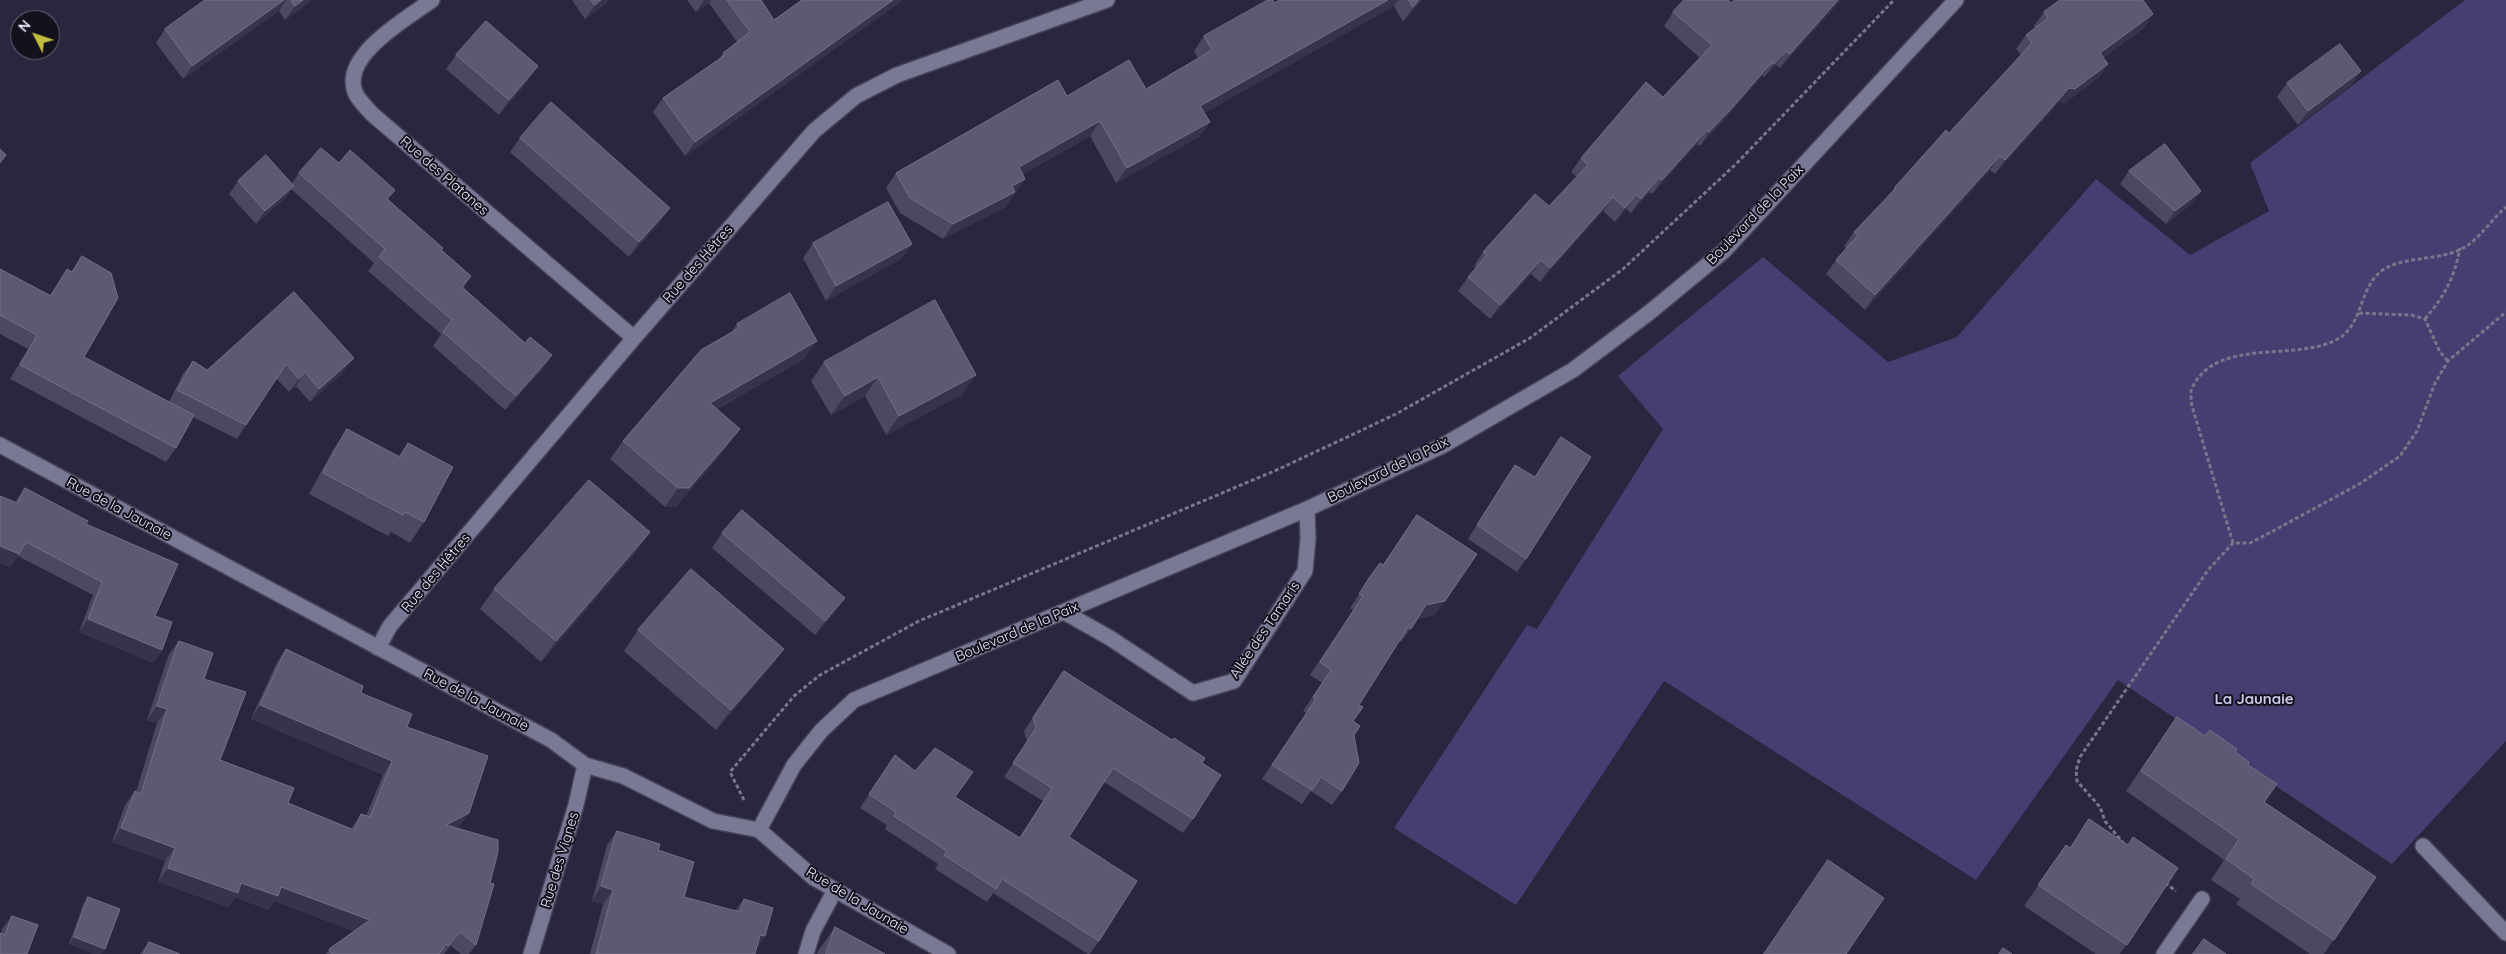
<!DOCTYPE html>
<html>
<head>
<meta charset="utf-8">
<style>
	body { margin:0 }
	#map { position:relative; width:2506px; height:954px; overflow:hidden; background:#29263f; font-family:Quicksand,sans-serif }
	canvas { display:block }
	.north { position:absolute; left:10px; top:10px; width:50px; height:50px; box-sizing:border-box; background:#12111c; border:1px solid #686775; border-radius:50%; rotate:311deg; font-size:14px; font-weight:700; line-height:20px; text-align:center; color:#eae9fa }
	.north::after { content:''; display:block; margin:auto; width:18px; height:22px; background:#c1bd3f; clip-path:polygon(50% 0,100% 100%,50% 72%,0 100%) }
</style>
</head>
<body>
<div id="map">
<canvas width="2506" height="954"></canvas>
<div class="north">N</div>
</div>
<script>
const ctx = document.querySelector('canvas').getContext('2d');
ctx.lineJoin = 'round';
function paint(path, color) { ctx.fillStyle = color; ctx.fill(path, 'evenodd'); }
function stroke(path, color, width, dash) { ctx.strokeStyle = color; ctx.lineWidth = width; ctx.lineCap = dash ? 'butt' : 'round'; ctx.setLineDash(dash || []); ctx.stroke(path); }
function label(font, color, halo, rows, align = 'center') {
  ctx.font = font + ' Quicksand,sans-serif'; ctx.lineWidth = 4; ctx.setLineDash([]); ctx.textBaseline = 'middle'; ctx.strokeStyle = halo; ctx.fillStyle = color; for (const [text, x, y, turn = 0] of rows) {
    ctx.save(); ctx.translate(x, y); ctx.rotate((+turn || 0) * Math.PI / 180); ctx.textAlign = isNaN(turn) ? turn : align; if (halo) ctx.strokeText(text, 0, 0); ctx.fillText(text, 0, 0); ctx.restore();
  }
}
const green = new Path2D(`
	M2465 0H2506V741L2392 864 2118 680 1976 880 1664 681 1516 905 1394 828 1527 625 1537 629 1663 429 1618 376 1763 257 1888 362 1957 337 2096 179 2190 255 2269 211 2250 163Z`);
const path = new Path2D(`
	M2359 313 2411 315 2425 319 2440 352 2448 361
	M2425 319C2445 295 2454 279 2460 248
	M2233 543 2192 406C2191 402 2191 396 2191 391 2192 388 2194 384 2196 381 2223 340 2293 360 2334 341 2363 328 2358 292 2379 273 2400 254 2443 263 2468 245 2482 235 2493 218 2506 207
	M744 800 730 772 794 696 820 675 919 621 1279 469 1396 414 1530 338 1623 269 1736 164 1894 0
	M2124 844 2105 821 2100 807 2077 781 2076 770 2080 757 2208 570 2233 543H2250L2273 531 2361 483 2400 456 2417 431 2435 383 2448 361 2506 312
	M2165 883 2176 891`);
const minor = new Path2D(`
	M432 0C408 18 341 55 355 92 358 100 367 108 372 114L634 338
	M0 445 551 740 585 765 623 776 713 821 759 830 814 878 948 954
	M1064 612 1110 638 1193 693 1234 681 1305 571 1308 539 1307 509
	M378 648 390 626 634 338 814 131 856 96 897 75 1107 0
	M759 830 794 765 821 731 854 700 1307 509 1442 446 1573 370 1650 312 1724 251 1956 0
	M2423 846 2506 933
	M531 954 576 805 585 765
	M806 954 813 931 835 890
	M2164 954 2202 899`);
const wall = new Path2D(`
	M205 0H312L285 20 279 11 183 79 156 43 165 29Z
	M572 0H610L585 19Z
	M687 0H761L774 20 802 0H903L685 156 653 112 663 98 719 59 723 53 737 42 709 3 696 12Z
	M1280 0H1422L1403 22 1394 6 1204 113 1210 122 1199 137 1116 183 1090 136 1023 174 1025 179 1005 207 943 239 900 213 886 188 896 173 1067 96 1146 89 1198 58 1194 51 1204 36Z
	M1841 0 1780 68 1776 65 1764 77 1762 76 1722 122 1700 146 1697 144 1652 194 1649 192 1631 213 1626 209 1615 222 1603 211 1540 282 1531 274 1490 319 1458 291 1468 277 1476 268 1474 266 1483 252 1549 206 1577 177 1571 172 1581 158 1663 97 1700 58 1664 26 1673 12 1732 3Z
	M2145 2 2153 14 2144 28 2103 58 2108 64 2098 78 2065 103 2059 102 1995 174 1990 170 1865 310 1826 274 1836 260 1846 248 1844 246 1854 232 1886 199 1895 187 1949 133 2021 55 2016 49 2026 35 2035 28 2034 26 2044 12Z
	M456 55 528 81 499 115 446 69Z
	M2361 71 2351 85 2298 125 2277 97 2287 83Z
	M520 138 660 222 629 257 510 152Z
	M339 163 395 190 388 199 442 250 471 276 463 288 525 343 552 355 542 370 505 410 433 346 441 334 368 271 374 263 291 189 285 198 256 224 229 194 238 181 292 183 299 173Z
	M2129 171 2201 191 2191 204 2166 224 2120 184Z
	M813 243 912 244 902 258 826 301 803 258Z
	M82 256 84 357 169 402 183 374 193 361 207 370 294 292 344 371 310 402 296 386 289 392 276 378 237 439 193 417 176 448 166 462 10 379 28 349 0 334V269L50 295 67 269 71 272Z
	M737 324 804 359 718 409 727 447 676 507H665L610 459 623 441 731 333Z
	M824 362 963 394 886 435 865 396 831 415 811 381Z
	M347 429 398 457 408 443 424 522 410 543 391 532 388 536 309 494 333 450Z
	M1561 437 1526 559 1517 572 1468 539 1506 478 1515 465 1534 477Z
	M25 488 86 524 155 616 162 650 153 663 79 632 93 595 18 556 10 567 0 563V496L15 502Z
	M1417 515 1435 615 1417 619 1401 642 1399 641 1359 705 1353 721 1354 735 1342 791 1332 805 1311 791 1302 804 1262 779 1306 713 1303 711 1322 683 1310 675 1353 610 1350 608 1380 563 1383 565Z
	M650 532 635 553 541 662 480 609 494 589Z
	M722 533 834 613 815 635 712 548Z
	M638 630 784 649 769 669 716 730 624 651Z
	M179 641 204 679 220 760 288 803 351 829 361 814 366 816 383 775 251 719 277 662 286 649 361 693 407 727 469 813 459 826 456 828 476 945 469 954H461L451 946 444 954H326L329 949 354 931 274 901 268 910 235 897 228 907 158 882 165 861 112 842 125 805 135 791 136 792 157 723 147 720 169 654Z
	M1064 671 1202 763 1193 819 1183 833 1104 782 1069 837 1099 941 1090 954H1088L993 893 987 902 935 869 938 864 885 829 887 825 860 808 895 755 915 771 956 797 1019 838 1043 801 1004 777 1027 742 1024 731Z
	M2177 717 2205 736 2235 752 2264 802 2376 877 2324 954H2310L2236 904 2240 899 2211 880 2224 860 2126 791Z
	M2089 819 2128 845 2133 837 2178 868 2120 954H2096L2024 906 2066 845 2070 848Z
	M617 831 658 850 684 897 735 911 744 899 765 936 756 949 755 954H590L603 904 592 901 607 845Z
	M88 897 101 954H93L69 944 83 905Z
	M12 916 27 954 1 934 2 929Z
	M835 927 885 954H817L818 951Z
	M149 942 180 954H140Z`);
const shadedWall = new Path2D(`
	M284 0H286L279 11 183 79 192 66Z
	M303 0H312L285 20 295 6Z
	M601 0H610L585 19 595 5Z
	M704 0H711L709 3 696 12Z
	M893 0H903L685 156 695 142Z
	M1388 0H1398L1394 6 1190 121 1200 106Z
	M1419 0H1422L1403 22 1413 7Z
	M1838 0H1841L1780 68 1790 54Z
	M2153 14 2144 28 2090 67 2100 53Z
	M1786 51 1776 65 1764 77 1774 64Z
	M1772 62 1762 76 1722 122 1700 146 1709 132Z
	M2108 64 2098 78 2065 103 2059 102 1995 174 2005 160 2069 88Z
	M538 66 528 81 499 115 509 100Z
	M2361 71 2351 85 2298 125 2308 111Z
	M1100 121 1090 136 1008 182 1019 167Z
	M1210 122 1199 137 1116 183 1127 168Z
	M1707 130 1697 144 1652 194 1662 180Z
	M2000 156 1990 170 1865 310 1875 295Z
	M1659 178 1649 192 1631 213 1641 199Z
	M1025 179 1005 207 943 239 953 224 1012 186Z
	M294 186 285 198 256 224 265 211Z
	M2201 191 2191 204 2166 224 2175 211Z
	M1636 195 1626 209 1615 222 1625 208Z
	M1613 197 1603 211 1540 282 1550 268Z
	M670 208 660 222 629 257 639 242Z
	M912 244 902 258 826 301 836 286Z
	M1541 260 1531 274 1490 319 1500 305Z
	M817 341 804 359 697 421 710 403Z
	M552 355 542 370 505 410 516 396Z
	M354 358 344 371 310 402 319 389Z
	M305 372 296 386 289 392 299 379Z
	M976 375 963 394 886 435 899 416Z
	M878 377 865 396 831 415 845 396Z
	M740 429 727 447 676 507H665L678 488Z
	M650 532 635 553 541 662 556 641Z
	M0 546 19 554 10 567 0 563Z
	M845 598 834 613 815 635 825 621Z
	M1445 601 1435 615 1417 619 1426 605Z
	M88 619 162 650 153 663 79 632Z
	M784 649 769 669 716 730 731 710Z
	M260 705 392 761 383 775 251 719Z
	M157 706 167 709 157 723 147 720Z
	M469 813 459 826 436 838 446 825Z
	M121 828 175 848 165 861 112 842Z
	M168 868 241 883 281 887 370 920 360 934 274 901 268 910 235 897 228 907 158 882Z
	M601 886 613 890 603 904 592 901Z
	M460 932 451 946 444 954 449 946Z
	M760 935 765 936 755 950Z
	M74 937 105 949 101 954H93L69 944Z`);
const building = new Path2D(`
	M205 0H284L192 66 165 29Z
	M291 0H303L295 6Z
	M591 0H601L595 5Z
	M727 0H761L774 20 802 0H893L695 142 663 98 725 55 723 53 750 32Z
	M1268 0H1273L1274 3 1280 0H1388L1200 106 1210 122 1127 168 1100 121 1019 167 1025 179 1012 186 1015 192 953 224 910 198 896 173 1058 80 1067 96 1129 60 1146 89 1212 50 1204 36Z
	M1409 0H1419L1413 7Z
	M1684 0H1728L1732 3 1734 0H1838L1790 54 1786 51 1774 64 1772 62 1732 108 1709 132 1707 130 1662 180 1659 178 1641 199 1636 195 1625 208 1613 197 1550 268 1541 260 1500 305 1468 277 1487 255 1483 252 1535 194 1549 206 1588 165 1581 158 1646 82 1663 97 1712 45 1673 12Z
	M2060 0H2143L2153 14 2100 53 2108 64 2075 89 2069 88 2005 160 2000 156 1875 295 1836 260 1858 235 1854 232 1896 188 1895 187 1946 130 1949 133 2032 43 2026 35 2048 18 2044 12Z
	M486 21 538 66 509 100 456 55Z
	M2340 44 2361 71 2308 111 2287 83Z
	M551 102 670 208 639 242 520 138Z
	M2165 144 2201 191 2175 211 2129 171Z
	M321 148 339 163 350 150 395 190 387 199 443 248 441 250 471 276 462 287 525 343 530 337 552 355 516 396 443 332 452 320 379 257 385 249 299 173Z
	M0 149 6 155 0 163Z
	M266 155 294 186 265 211 238 181Z
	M888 202 912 244 836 286 813 243Z
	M82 256 111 273 118 298 84 357 194 415 176 448 20 365 37 335 0 315V269L51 296 67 269 72 272Z
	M294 292 354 358 319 389 305 372 299 379 286 364 246 425 177 390 193 361 207 370Z
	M790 293 817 341 710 403 740 429 689 488H678L623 441 701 350 739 328 737 324Z
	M935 300 976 375 899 416 878 377 845 396 824 362Z
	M347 429 400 457 408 443 453 467 424 522 405 512 403 515 323 473Z
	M1561 437 1591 457 1526 559 1477 525 1515 465 1535 477Z
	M589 480 650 532 556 641 494 589Z
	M25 488 88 521 86 524 178 564 155 616 172 622 162 650 88 619 102 582 26 542 19 554 0 546V496L17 503Z
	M742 510 845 598 825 621 722 533Z
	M1417 515 1477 554 1445 601 1426 605 1411 629 1408 627 1359 705 1363 707 1353 721 1360 726 1354 735 1359 763 1342 791 1321 777 1312 790 1272 765 1316 699 1313 697 1331 670 1320 662 1363 596 1359 594 1369 578 1380 563 1383 565Z
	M691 569 784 649 731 710 638 630Z
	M179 641 213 653 204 679 246 692 220 760 294 788 288 803 354 830 361 814 370 817 392 761 260 705 286 649 363 686 361 693 412 714 407 727 488 756 469 813 446 825 498 840V852L490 883 494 884 476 945 460 932 449 946 446 944 439 954H332L329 949 370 920 281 887 278 896 241 883 238 893 168 868 175 848 121 828 135 791 141 794 167 709 157 706Z
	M1064 671 1172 740 1174 738 1205 758 1202 763 1221 775 1193 819 1113 768 1069 837 1137 881 1099 941 1002 879 996 889 944 855 947 851 894 816 896 812 869 794 895 755 915 771 935 748 973 772 955 797 1020 838 1052 788 1013 763 1036 728 1033 718Z
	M2177 717 2205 736 2210 730 2237 749 2235 752 2249 762 2248 765 2277 784 2264 802 2376 877 2334 940 2251 884 2254 879 2226 859 2239 839 2141 771Z
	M2089 819 2128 845 2133 837 2178 868 2127 945 2038 885 2066 845 2070 848Z
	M617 831 660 844 658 850 694 862 684 897 740 912 744 899 773 908 765 936 760 935 755 954H596L613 890 601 886Z
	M1828 860 1884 898 1846 954H1764Z
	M88 897 120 909 105 949 74 937Z
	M12 916 38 925 27 954H0V933L5 935Z
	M835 927 885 954H826Z
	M2204 939 2226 954H2193Z
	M149 942 180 954H144Z
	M2003 948 2012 954H1999Z`);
const streetNames = [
	["Rue des Platanes",444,176,41],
	["Boulevard de la Paix",1755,215,-46],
	["Rue des Hêtres",698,264,-49],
	["Boulevard de la Paix",1388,470,-26],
	["Rue de la Jaunaie",119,509,28],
	["Rue des Hêtres",436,573,-50],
	["Allée des Tamaris",1265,630,-56],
	["Boulevard de la Paix",1017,632,-23],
	["Rue de la Jaunaie",476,700,28],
	["Rue des Vignes",560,860,-73],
	["Rue de la Jaunaie",857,901,31]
];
const neighbourhoodNames = [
	["La Jaunaie",2254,699]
];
paint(green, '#453f71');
stroke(minor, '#464358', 18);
stroke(path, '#78768b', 3, [4, 2.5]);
stroke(minor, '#797895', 15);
paint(wall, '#4a4862');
paint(shadedWall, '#36334d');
paint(building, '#5b5973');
stroke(building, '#727088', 1);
label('14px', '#eae9fa', '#12111c', streetNames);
label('bold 15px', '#c9c8e8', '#12111c', neighbourhoodNames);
</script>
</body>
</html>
